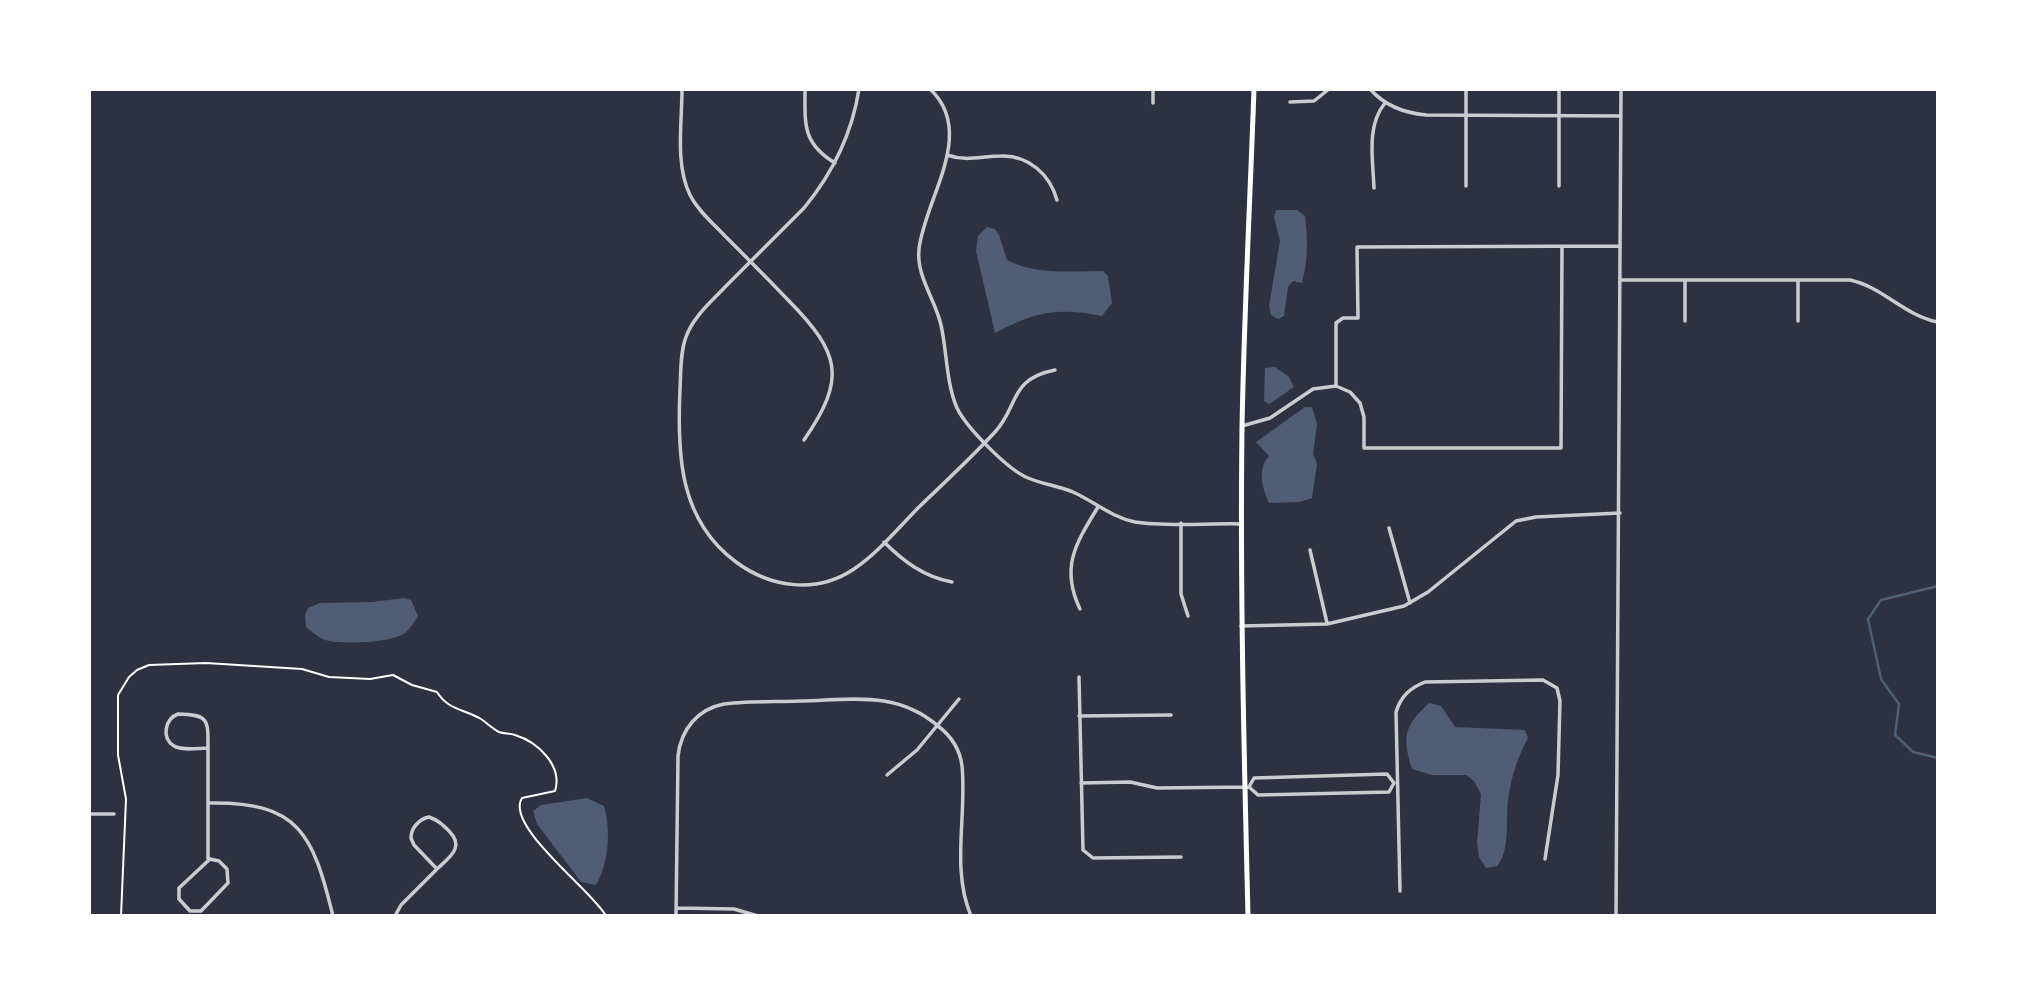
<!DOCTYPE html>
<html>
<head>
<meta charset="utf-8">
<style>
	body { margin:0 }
	#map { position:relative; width:2027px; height:1005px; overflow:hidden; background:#2d3142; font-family:"Exo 2",sans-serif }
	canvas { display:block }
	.frame { position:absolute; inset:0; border:91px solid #fff; pointer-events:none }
</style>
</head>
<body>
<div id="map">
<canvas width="2027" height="1005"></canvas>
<div class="frame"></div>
</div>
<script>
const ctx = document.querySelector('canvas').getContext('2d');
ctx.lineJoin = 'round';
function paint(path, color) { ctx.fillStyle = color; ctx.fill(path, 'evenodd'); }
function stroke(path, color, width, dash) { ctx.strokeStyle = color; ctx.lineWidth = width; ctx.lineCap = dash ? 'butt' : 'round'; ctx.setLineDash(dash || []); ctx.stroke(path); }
const water = new Path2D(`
	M1276 210H1297L1305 216C1308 240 1308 260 1302 283L1293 281 1288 287 1284 316 1278 319 1271 315 1269 306 1280 241 1274 217Z
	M987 227 995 229 999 235 1007 260C1035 275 1072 271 1103 271L1108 276 1112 303 1102 316C1057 307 1034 312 995 333L976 251 978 236Z
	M1275 367 1289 377 1294 387 1269 404 1264 401 1265 368Z
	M1305 407H1312L1317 424 1313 454 1317 464 1312 498 1300 502 1269 503C1262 487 1257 469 1269 456L1256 442Z
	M404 598 411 600 418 616C414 622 411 628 405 633 390 643 347 644 329 641 320 639 313 633 306 627L305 615 308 608 320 603 372 602Z
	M1429 703 1441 706 1455 727 1525 730 1528 738C1517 759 1511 777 1508 801 1505 822 1511 849 1497 866L1486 868 1479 857 1477 843 1481 794 1474 781 1466 775H1432L1412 769C1402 737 1404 726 1429 703Z
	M587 798 604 806C611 830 609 863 596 885L581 882 537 824 533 811 541 805Z`);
const stream = new Path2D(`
	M1938 586 1881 600 1868 619 1881 679 1899 704 1895 735 1913 752 1938 758`);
const path = new Path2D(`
	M121 916 126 799 118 755V695L129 677 137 670 149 665 206 663 302 669 329 677 370 679 393 675 412 685 437 692C448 710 464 709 481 719 487 723 493 729 499 732 504 734 510 733 515 735 538 742 563 766 555 791L522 798C504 826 594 892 606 916`);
const minor = new Path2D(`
	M682 89C682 123 675 165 690 195 698 211 713 223 725 236 746 257 768 279 789 301 840 353 847 378 804 440
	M805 89C805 124 802 143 835 163
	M859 89C852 134 832 174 804 208 778 234 751 261 725 287 711 302 693 317 686 337 680 353 681 372 680 389 677 454 679 520 736 562 771 588 817 594 854 569 879 552 899 527 920 506 945 482 971 458 995 432 1019 406 1009 379 1055 370
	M930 89C977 133 925 198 919 249 916 276 935 299 941 325 947 351 946 383 957 408 966 427 1008 470 1028 478 1042 484 1059 486 1073 492 1095 502 1111 517 1135 522 1164 527 1211 523 1241 524
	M1153 89V103
	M1370 89C1385 106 1404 113 1426 115L1621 116
	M1290 102 1314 101 1329 89
	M947 155C967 162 981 156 1001 156 1029 155 1050 175 1057 200
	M1466 186V89
	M1559 186V89
	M1374 188C1373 160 1366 126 1385 103
	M1620 280H1850C1883 287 1905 316 1938 322
	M1685 321V280
	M1798 321V280
	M1336 386V323L1343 318H1358L1357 247 1620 246
	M1242 426 1270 418 1313 389 1336 386 1350 392 1360 403 1364 417V448H1561L1562 246
	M1181 523V594L1188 616
	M1389 528 1410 603
	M884 542C903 561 924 577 952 582
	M1310 550 1327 623
	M1080 609C1060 567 1076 543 1098 507
	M1241 626 1327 624 1404 606 1428 592 1516 521 1536 517 1620 513
	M1079 677 1083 850 1093 858 1181 857
	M178 714C209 715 208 719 208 748 198 748 182 751 174 746 161 738 165 719 178 714Z
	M1079 716 1171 715
	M208 748V859
	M887 775 917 750 959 699
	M1081 783 1130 782 1157 788 1249 787 1258 795 1389 792 1394 783
	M1249 787 1254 778 1387 774 1394 783
	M208 803C300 801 313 835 333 916
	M89 814H114
	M429 817C438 820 443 825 449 831 465 847 450 857 437 869L414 845 411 838C411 828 419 819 429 817Z
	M210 859 219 861 227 869 228 883 201 911H190L179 899V888Z
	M1400 891 1396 712C1401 696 1410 688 1425 682L1543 680 1557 688 1560 701 1558 775 1545 859
	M676 908 734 909 758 916
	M395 916 401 905 437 869
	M676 916 678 756C681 729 698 709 724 704 749 701 775 702 800 701 851 700 896 690 938 726 951 736 960 749 962 766 967 815 951 869 971 916
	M1616 916 1621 89`);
const secondary = new Path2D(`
	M1248 916C1244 753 1240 591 1242 428 1244 315 1250 202 1254 89`);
paint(water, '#4f5d75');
stroke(stream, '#4f5d75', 2.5);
stroke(path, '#fff', 2);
stroke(minor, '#caccd0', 3.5);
stroke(secondary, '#fff', 5);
</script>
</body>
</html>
